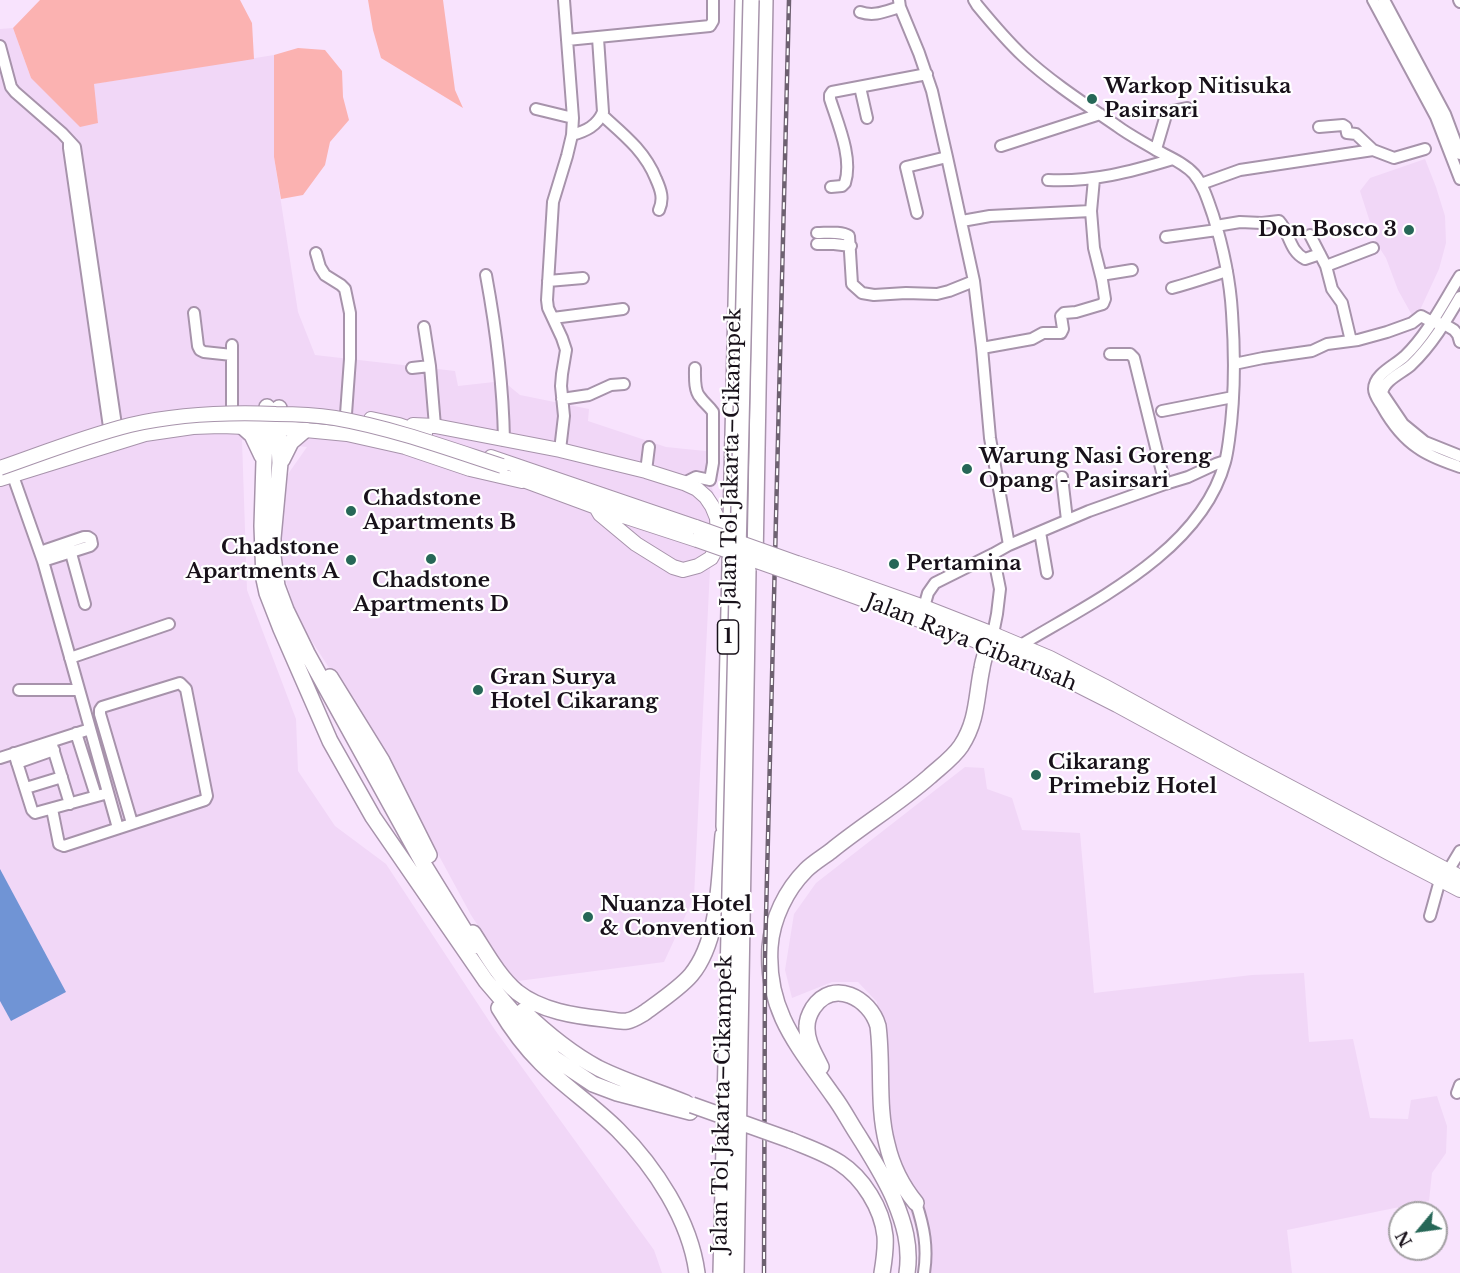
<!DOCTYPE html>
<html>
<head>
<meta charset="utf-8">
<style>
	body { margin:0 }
	#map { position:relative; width:1460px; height:1273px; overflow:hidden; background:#f8e3fd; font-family:"Libre Baskerville",serif }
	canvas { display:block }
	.north { position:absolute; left:1388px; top:1201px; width:60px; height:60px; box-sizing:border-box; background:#fff; border:2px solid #a3a0a3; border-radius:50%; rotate:241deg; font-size:16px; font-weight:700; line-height:24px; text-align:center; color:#18111a }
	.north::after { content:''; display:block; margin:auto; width:21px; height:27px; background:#266757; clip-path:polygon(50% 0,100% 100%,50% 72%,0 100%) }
</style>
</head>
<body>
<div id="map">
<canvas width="1460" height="1273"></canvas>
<div class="north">N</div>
</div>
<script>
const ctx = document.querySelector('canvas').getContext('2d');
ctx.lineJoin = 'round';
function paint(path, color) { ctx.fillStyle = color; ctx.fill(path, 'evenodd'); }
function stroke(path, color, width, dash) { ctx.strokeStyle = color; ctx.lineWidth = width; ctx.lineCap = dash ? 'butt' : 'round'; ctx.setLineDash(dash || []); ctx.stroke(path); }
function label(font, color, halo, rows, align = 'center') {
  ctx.font = font + ' "Libre Baskerville",serif'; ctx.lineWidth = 4.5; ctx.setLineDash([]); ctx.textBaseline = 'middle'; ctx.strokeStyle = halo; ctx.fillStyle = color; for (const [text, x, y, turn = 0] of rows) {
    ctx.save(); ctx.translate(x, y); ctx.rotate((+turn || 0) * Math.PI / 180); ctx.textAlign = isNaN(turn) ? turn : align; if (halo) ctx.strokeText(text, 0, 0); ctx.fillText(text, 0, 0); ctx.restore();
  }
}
const built = new Path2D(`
	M13 28 31 78 98 123 93 84 274 55V157L298 312 315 355 455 371 458 386 503 381 520 395 589 409 588 421 666 447 715 452 711 485 723 521 717 554 710 568 694 897 664 962 518 981 505 967 471 915 378 743 298 620 281 565 282 522 288 474 307 447 242 440 247 590 296 719 298 771 335 826 386 864 495 1030 654 1250 662 1273H0V29Z
	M1425 159 1436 187 1445 216 1446 243 1439 269 1420 310 1413 317 1398 290 1386 258 1377 244 1360 191 1370 178Z
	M965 767 984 768 987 789 1012 798 1022 830 1080 833 1094 993 1252 975 1304 973 1309 1042 1353 1039 1370 1118 1408 1119 1411 1100 1437 1096 1447 1126 1446 1153 1432 1173 1429 1201 1287 1230 1292 1273H918L922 1245 888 1152 880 1069 877 1002 858 982H832L792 998 785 970 794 914 816 883Z`);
const green = new Path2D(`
	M40 0H240L252 23 254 59 94 84 98 123 80 127 31 78 13 28Z
	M368 0H443L455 90 463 108 381 58 373 30Z
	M298 48 325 50 342 71 343 97 349 120 330 142 325 165 303 195 281 199 274 157V55Z`);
const water = new Path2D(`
	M0 869 66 992 11 1021 0 1001Z`);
const minor = new Path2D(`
	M899 0 900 7 919 53 932 91 947 157 974 281 982 348 990 438 1009 545
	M974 0 977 5C991 22 1006 40 1023 56 1051 82 1085 104 1117 126 1129 135 1143 142 1156 150 1169 157 1184 163 1194 174 1204 186 1208 201 1213 215 1223 247 1230 279 1232 313 1235 355 1235 398 1229 440 1228 447 1227 455 1225 462 1201 551 1094 601 1021 645
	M1373 0 1436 117 1460 179
	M1384 0 1445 114 1460 154
	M1459 0 1460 2
	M860 12C875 17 886 11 900 7
	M567 40 710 26 713 21V0
	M0 46 11 87 15 92 62 133 75 147 116 425
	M860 87 867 118
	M536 109 573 118
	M602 115C623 134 645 151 656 179 661 190 664 199 659 210
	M1319 127 1343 125 1346 127 1347 133 1356 134 1373 150 1394 158 1425 149
	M572 135C586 131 597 126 603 112L598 38
	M69 142V148L109 427
	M1001 146 1100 114
	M1156 149 1166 115 1172 111 1187 108
	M1048 180C1093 182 1130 172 1173 159
	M1201 184 1240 170 1373 150
	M831 187 842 186 845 183C853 158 838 124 830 99V95L832 92 927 74
	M917 213 906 167 947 157
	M962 221 990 216 1091 211
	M1216 226 1240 222 1262 223 1279 221C1290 233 1289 251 1305 259L1320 254
	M817 233C827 233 841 231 849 236L852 284 862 293 874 295 906 293 937 294 949 291 974 281
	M1310 235 1326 266 1332 289 1342 303 1351 341
	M1166 237 1217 230
	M817 244H834L851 246
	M316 253 320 267 325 275 341 285 345 289 350 313V359L346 414
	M1326 266 1373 248
	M486 275C496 329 503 384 504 440
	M1101 275 1132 270
	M1460 276C1443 303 1428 334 1405 356 1396 365 1374 374 1374 389 1374 395 1379 401 1382 406 1391 422 1403 438 1418 448 1430 457 1446 462 1460 467
	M548 281 583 278
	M1172 288C1191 283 1208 277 1227 271
	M1460 297C1446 321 1432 345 1411 365 1402 373 1384 380 1382 393L1403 424 1425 442 1460 456
	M194 313 198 346 200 350 204 352 232 355
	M553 318 623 309
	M424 327 430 366 435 426
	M982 348 1032 339 1043 333H1061L1063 329 1061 316 1064 313 1076 312 1103 304 1105 299 1102 280 1094 248 1091 211 1094 179
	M1110 354H1130L1134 358 1165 484
	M1234 364 1263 358 1312 351 1327 344 1358 340 1387 332 1412 323 1421 316 1432 322 1444 324 1454 330 1458 335 1460 342
	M412 368 430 366
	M562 399 589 395 611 385 624 384
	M232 408V345
	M1162 411 1233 397
	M560 450 564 416 561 386 562 374 566 350 562 338 548 308 547 300 553 202 567 156 572 135 573 118 564 0
	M646 471 649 447
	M13 476 43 561 118 828
	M1062 477 1067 520
	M684 483 696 477 710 480 713 463V412C709 406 704 403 700 397 694 391 695 376 695 368
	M1040 532 1047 573
	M69 546 85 604
	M40 552 84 537H88L91 539 92 544 90 546 43 561
	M924 607 928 593 935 583 993 554 1009 545 1089 511 1165 484 1188 477 1216 464 1225 461
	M993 634 997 614 1000 589 993 554
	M70 658 169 624
	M19 690H79
	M76 733 96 796
	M51 742 70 804
	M14 753 32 810 35 813 108 793
	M0 758 90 729
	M17 763 54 750
	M26 788 62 777
	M52 809 59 844 64 846 205 800 207 796 186 689 180 683 102 707 100 710V714L132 823
	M1448 871 1460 851
	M1430 916 1440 880
	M1457 1093 1460 1085
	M916 1203C924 1227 928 1248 924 1273`);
const major = new Path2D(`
	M371 419 399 425 425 434
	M413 425 435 426 560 450 646 471 684 483 697 489 706 497 712 506 717 518 718 539 716 549 711 558 698 566 683 570 673 567 636 544 600 514 596 507
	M491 457 696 527
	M515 477 596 507 697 540
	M0 479 145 434 193 427 221 426 295 429 347 434 405 447 470 469 522 481
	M797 563 839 577 924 607 993 634 1050 658 1104 686 1239 760 1460 877
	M796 575 974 640 1044 668 1117 705 1389 853 1460 890`);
const highway = new Path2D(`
	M267 407 264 461 262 526 264 579 267 593 281 629 330 741 373 817 486 981 534 1037 554 1058 593 1084 617 1093 690 1112
	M279 408 278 428 280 463 273 538V556L277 586 286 610 307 653 424 865 474 946
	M243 427 252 435 262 456
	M282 460 291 442 305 430
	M755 561 765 0
	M330 677 382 761 429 855
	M727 844 724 826 743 0
	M473 933C486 953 499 977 517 992 541 1011 575 1016 604 1019 612 1020 620 1022 627 1021 633 1020 639 1016 644 1013 659 1002 680 988 691 975 720 940 719 878 723 835
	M499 1008C511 1028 525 1047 541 1063 565 1087 594 1106 618 1130 655 1167 690 1220 697 1273
	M523 1011C546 1033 570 1053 598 1068 626 1082 657 1091 686 1103
	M821 1067C815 1054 806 1041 807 1026 807 1020 810 1013 813 1008 833 978 870 998 878 1026 883 1065 877 1106 887 1144 892 1166 902 1186 916 1203
	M790 1140C807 1147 825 1153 840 1163 863 1178 882 1208 885 1236 886 1248 884 1261 882 1273
	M907 1273C911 1246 904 1223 894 1199 884 1176 871 1156 858 1135 850 1123 843 1109 834 1097 799 1047 766 1012 770 947 772 919 786 890 806 870 813 863 823 857 831 851 863 825 898 804 929 777 940 767 953 758 961 746 978 720 976 696 982 668 983 660 986 653 988 646`);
const rail = new Path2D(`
	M764 1273 765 956 789 0`);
const majorBridge = new Path2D(`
	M0 468C43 453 86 436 130 425 178 414 227 412 276 414 296 414 316 415 335 418 392 428 447 448 502 466
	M696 527 797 563
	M697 540 796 575`);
const highwayBridge = new Path2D(`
	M692 1105 790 1140
	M721 1273 751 0
	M736 1273 748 570`);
const markers = [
	[1092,99,6,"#266757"],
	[1409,230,6,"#266757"],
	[967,469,6,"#266757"],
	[351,511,6,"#266757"],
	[431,559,6,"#266757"],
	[351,560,6,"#266757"],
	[894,564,6,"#266757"],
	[478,690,6,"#266757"],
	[1036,775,6,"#266757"],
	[588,917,6,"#266757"]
];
const shields = [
	[728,637,21]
];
const shieldNames = [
	["1",728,637]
];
const poiNames = [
	["Warkop Nitisuka",1104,87],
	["Pasirsari",1104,111],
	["Don Bosco 3",1397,230,"right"],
	["Warung Nasi Goreng",979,457],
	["Opang - Pasirsari",979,481],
	["Chadstone",363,499],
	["Apartments B",363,523],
	["Chadstone",339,548,"right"],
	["Apartments A",339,572,"right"],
	["Pertamina",906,564],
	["Chadstone",431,581,"center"],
	["Apartments D",431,605,"center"],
	["Gran Surya",490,678],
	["Hotel Cikarang",490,702],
	["Cikarang",1048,763],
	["Primebiz Hotel",1048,787],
	["Nuanza Hotel",600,905],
	["& Convention",600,929]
];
const streetNames = [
	["Jalan Tol Jakarta–Cikampek",732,457,-89],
	["Jalan Raya Cibarusah",971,643,22],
	["Jalan Tol Jakarta–Cikampek",723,1104,-89]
];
paint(built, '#f1d7f7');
paint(green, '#fbb2b1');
paint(water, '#7094d5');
stroke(minor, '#a793ab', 14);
stroke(major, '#a793ab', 16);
stroke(highway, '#a793ab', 18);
stroke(minor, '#fff', 10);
stroke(major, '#fff', 14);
stroke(highway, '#fff', 15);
stroke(rail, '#6e6171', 4.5);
stroke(rail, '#fff', 2, [7]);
stroke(majorBridge, '#a793ab', 16, []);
stroke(highwayBridge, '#a793ab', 18, []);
stroke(majorBridge, '#fff', 14);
stroke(highwayBridge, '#fff', 15);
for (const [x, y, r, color] of markers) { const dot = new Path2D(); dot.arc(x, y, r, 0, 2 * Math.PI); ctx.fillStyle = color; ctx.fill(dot); stroke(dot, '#fff', 2); }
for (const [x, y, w] of shields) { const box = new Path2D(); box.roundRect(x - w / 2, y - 17, w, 34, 4.5); ctx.fillStyle = '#fff'; ctx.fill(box); stroke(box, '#18111a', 1.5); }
label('bold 20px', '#18111a', null, shieldNames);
label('bold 21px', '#18111a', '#fff', poiNames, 'left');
label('21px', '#18111a', '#fff', streetNames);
</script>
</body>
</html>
